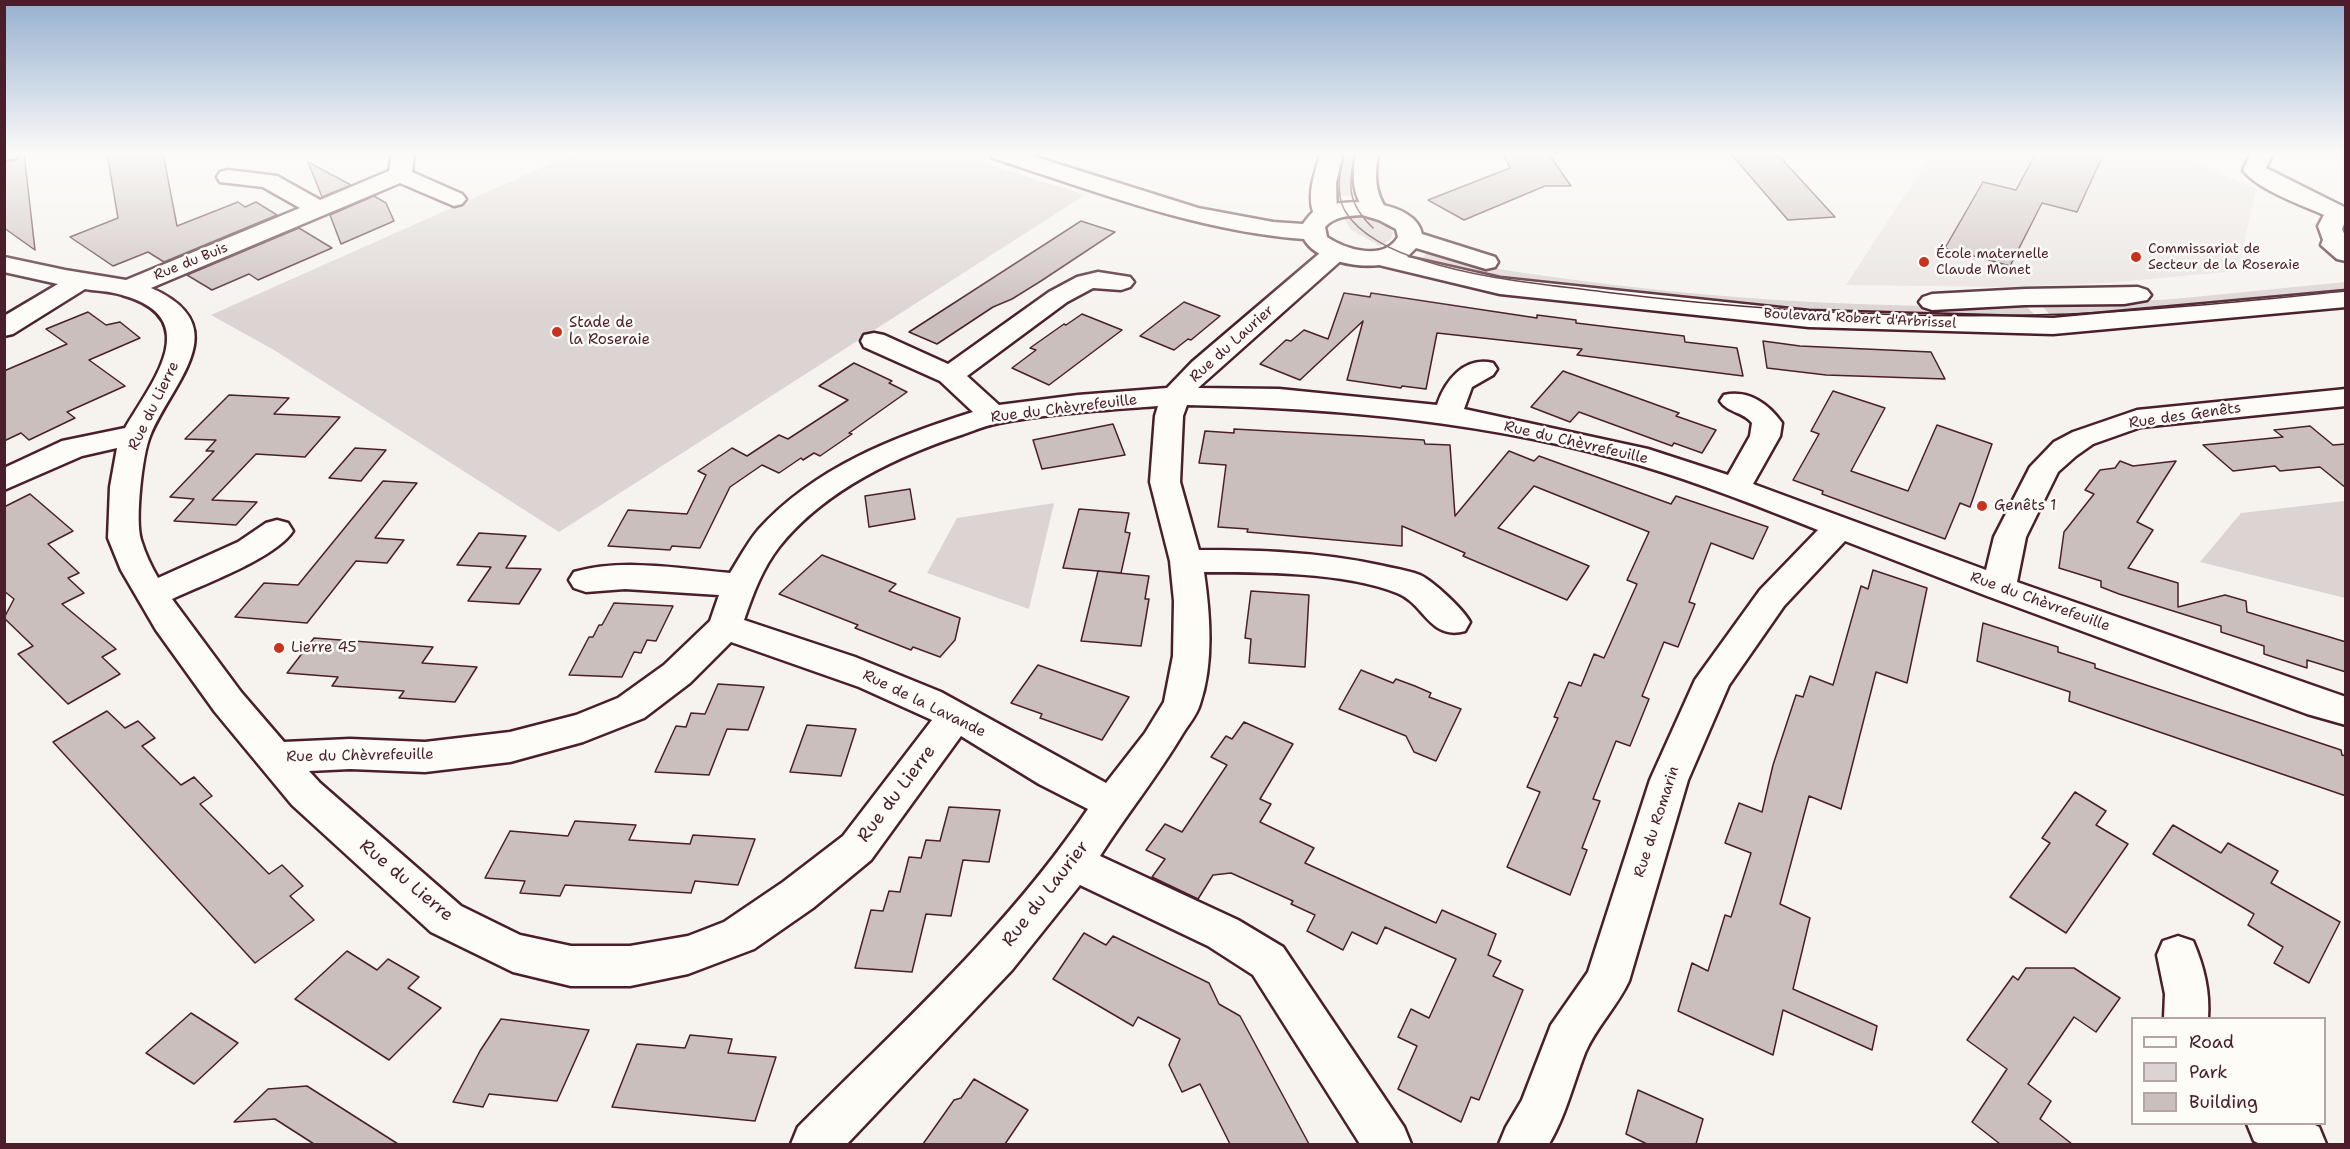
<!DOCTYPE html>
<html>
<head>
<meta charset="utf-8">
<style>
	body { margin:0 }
	#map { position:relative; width:2350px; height:1149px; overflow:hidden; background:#f6f3ef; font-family:"Shantell Sans",sans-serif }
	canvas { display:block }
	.frame { position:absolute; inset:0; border:6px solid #4a1f2b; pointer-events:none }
	.legend { position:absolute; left:2131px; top:1017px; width:195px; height:108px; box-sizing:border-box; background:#fdfcf7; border:2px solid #b5a4a5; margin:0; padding:8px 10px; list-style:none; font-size:18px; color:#4a1f2b }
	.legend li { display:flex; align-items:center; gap:12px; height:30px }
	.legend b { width:30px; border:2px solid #b5a4a5 }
</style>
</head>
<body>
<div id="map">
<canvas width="2350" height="1149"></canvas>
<div class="frame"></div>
<ul class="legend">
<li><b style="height:8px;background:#fdfcf7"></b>Road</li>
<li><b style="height:16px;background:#dcd4d2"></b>Park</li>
<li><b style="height:16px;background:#cbbfbe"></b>Building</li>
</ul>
</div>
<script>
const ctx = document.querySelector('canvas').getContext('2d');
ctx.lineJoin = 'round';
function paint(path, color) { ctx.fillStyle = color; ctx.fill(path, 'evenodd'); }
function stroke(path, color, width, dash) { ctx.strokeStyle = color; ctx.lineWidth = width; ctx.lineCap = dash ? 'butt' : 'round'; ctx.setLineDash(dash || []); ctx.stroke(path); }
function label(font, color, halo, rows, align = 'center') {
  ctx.font = font + ' "Shantell Sans",sans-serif'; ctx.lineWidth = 5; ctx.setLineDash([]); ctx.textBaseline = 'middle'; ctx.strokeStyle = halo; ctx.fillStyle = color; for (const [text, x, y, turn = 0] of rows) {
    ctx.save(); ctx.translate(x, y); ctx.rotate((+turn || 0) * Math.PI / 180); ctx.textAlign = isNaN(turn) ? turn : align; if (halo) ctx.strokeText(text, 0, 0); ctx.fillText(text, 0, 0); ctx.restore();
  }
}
const built = new Path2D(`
	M1932 153H2175L2256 189 2238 271 2108 283 2004 287 1846 285Z`);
const green = new Path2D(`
	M575 153H952L1085 195 559 532 274 350 211 315Z
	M1339 153H1359L1355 180V196H1334V176Z
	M1360 215 1386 223 1393 233 1390 240 1380 246 1351 230 1343 217Z
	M1428 253C1489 270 1552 277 1615 285 1752 302 1889 307 2027 307L2037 317H1938L1782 310 1507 279 1462 271 1420 260Z
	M2345 282V292L2135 312 2051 316 2042 306 2174 299Z
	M2345 501V598L2200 562 2241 513Z
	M1054 503 1029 609 927 573 957 518Z`);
const building = new Path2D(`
	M21 153H24L35 250 4 228V162L16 160Z
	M107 153H163L177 226 238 202 245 207 256 202 277 215 164 262 148 252 113 266 70 237 118 218Z
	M1502 153H1548L1571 186H1545L1464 220 1428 200 1510 168Z
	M1730 153H1756L1780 157 1835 217 1788 220Z
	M2036 153H2104L2077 212 2042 203 2010 266 1945 248 1983 182 2016 190Z
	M308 162 351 185 322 197Z
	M374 196 386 203 394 221 341 244 330 215Z
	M1081 221 1115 232 1041 281 1012 299 993 307 937 344 909 332Z
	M299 228 332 248 258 280 249 274 212 290 187 275Z
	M1344 293 1370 297 1371 293 1537 318V315L1576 320V323L1684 336 1685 342 1737 348 1743 376 1577 355 1582 349 1437 333 1426 389 1402 386 1401 388 1347 380 1363 321 1300 380 1260 364 1286 340 1291 341 1304 330 1328 339Z
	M1184 302 1220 316 1191 340 1188 339 1174 350 1140 336Z
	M88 312 106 325 120 322 140 338 89 360 125 386 67 412 75 418 29 440 21 433 4 441V371L67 344 46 329Z
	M1082 314 1122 330 1049 385 1012 368 1036 350 1030 348 1064 324 1066 325Z
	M1763 341 1800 346 1931 352 1945 379 1826 375 1767 368Z
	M854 363 892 381 889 383 907 392 849 433 852 434 820 456 814 453 803 460 801 458 779 473 762 465 730 487 700 548 672 546 670 550 608 546 628 510 687 514 706 475 698 471 732 448 747 456 779 435 788 439 848 400 819 386Z
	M1563 371 1679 413 1676 416 1716 430 1702 453 1674 443 1672 446 1579 412 1570 422 1531 407Z
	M1833 391 1885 408 1851 471 1908 491 1937 425 1992 444 1970 507 1960 503 1945 539 1822 494 1823 491 1793 480 1819 434 1811 431Z
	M229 395 289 398 274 414 340 417 305 457 256 454 212 500 257 502 236 525 174 521 194 499 170 497 214 451H206L216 440 185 439Z
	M1113 424 1125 455 1042 469 1033 440Z
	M2310 426 2333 445 2346 444V488L2320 467 2280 471 2275 466 2233 471 2203 445 2283 437 2274 430Z
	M1234 429 1363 436 1424 440 1425 444 1450 445 1455 516 1509 451 1534 461 1539 456 1671 504 1676 496 1768 527 1753 559 1711 543 1689 602 1695 604 1678 647 1664 642 1642 696 1649 699 1630 746 1616 741 1593 799 1600 801 1582 848 1587 850 1570 895 1507 867 1540 792 1527 787 1558 718 1554 717 1569 682 1581 686 1594 654 1604 658 1637 584 1627 580 1649 532 1534 486 1498 528 1589 566 1567 600 1463 556 1465 553 1402 526V546L1247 532 1248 529 1218 527 1226 465 1199 463 1205 431 1234 433Z
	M355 448 386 450 361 481 329 478Z
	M2120 461 2133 466 2176 461 2137 522 2153 530 2128 568 2178 583V607L2225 595 2246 601 2247 612 2346 642V672L2307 660V668L2264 654V646L2221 632V626L2119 594 2101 587V581L2059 568 2064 532 2094 494 2085 490 2100 470 2115 468Z
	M383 481 417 483 375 538 404 540 387 563 356 561 307 623 235 617 264 583 298 585Z
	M910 489 915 519 869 527 865 496Z
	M30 494 73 531 48 544 79 573 68 578 84 593 62 604 116 649 102 657 120 674 68 704 18 654 33 646 4 618 14 599 4 591V507Z
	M1079 509 1129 513 1125 532 1130 533 1121 573 1063 568Z
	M479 533 526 536 506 568 541 569 519 604 468 601 491 567 457 565Z
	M822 555 896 584 889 591 960 618 955 640 940 657 913 647 911 650 855 628 858 625 779 594Z
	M1873 570 1927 588 1907 683 1876 672 1841 809 1809 796 1780 904 1810 918 1793 989 1877 1026 1872 1050 1783 1010 1773 1055 1678 1011 1692 963 1708 971 1725 915 1731 917 1751 853 1725 843 1739 803 1762 812 1773 765 1796 695 1803 697 1810 676 1833 685 1861 586 1868 589Z
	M1098 571 1149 576 1145 599H1149L1141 646 1081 641Z
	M1251 591 1309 595 1305 667 1249 663 1251 639 1245 638Z
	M614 603 673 606 656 641 647 640 641 653 634 652 622 677 569 675 589 637H593L599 625H602Z
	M1983 623 2058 647V652L2095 664V668L2341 750 2342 755 2346 756V796L2069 701 2070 692 1977 661Z
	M314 638 433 647 422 663 477 667 455 702 399 698 404 691 332 686 338 677 287 673Z
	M1038 665 1129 697 1102 740 1040 718 1042 714 1011 703Z
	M1361 670 1393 683 1396 679 1415 686 1431 693 1429 697 1461 709 1436 761 1414 752 1406 736 1339 709Z
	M718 684 764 687 748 730 727 729 709 775 655 772 676 726 686 727 691 713 705 714Z
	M107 711 125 728 138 721 155 738 142 746 181 785 194 777 212 796 200 804 269 874 282 865 303 886 290 896 314 920 255 963 53 742Z
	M1244 722 1293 744 1260 799 1271 804 1260 822 1314 848 1305 863 1436 923 1442 910 1496 934 1488 955 1501 961 1493 976 1523 990 1479 1100 1471 1097 1461 1122 1398 1089 1417 1046 1398 1037 1411 1009 1429 1018 1456 959 1385 927 1377 944 1352 932 1343 950 1307 931 1315 915 1291 904 1293 901 1231 873 1213 875 1198 899 1152 877 1165 859 1146 850 1165 824 1182 832 1227 765 1211 757 1226 736 1232 739Z
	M807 725 856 729 841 776 790 772Z
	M2075 792 2106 811 2096 825 2128 844 2066 933 2010 897 2050 843 2042 838Z
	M949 807 1000 810 989 862 963 860 951 916 926 914 912 972 855 968 871 910 883 911 889 891 900 892 909 857 921 858 926 840 940 841Z
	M575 821 636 825 629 840 690 844 693 835 755 839 738 885 695 881 691 893 565 885 560 896 520 893 525 881 485 878 510 831 568 836Z
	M2173 825 2221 853 2228 843 2278 871 2271 883 2340 922 2309 983 2274 963 2283 947 2248 925 2254 914 2153 854Z
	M1084 933 1106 945 1113 936 1209 983 1219 1004 1240 1016 1309 1144H1230L1200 1084 1182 1092 1169 1065 1180 1039 1138 1017 1133 1026 1053 979Z
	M347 951 377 970 388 959 419 977 408 988 441 1008 389 1060 295 999Z
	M2026 968H2074L2120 998 2096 1032 2074 1017 2028 1084 2051 1101 2040 1119 2072 1144H2000L1972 1122 2007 1069 1967 1040 2013 976 2018 980Z
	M191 1013 238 1043 194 1084 146 1053Z
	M501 1019 589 1030 557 1101 489 1094 483 1107 453 1102 480 1051Z
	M690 1035 732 1039 728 1053 776 1057 755 1121 612 1107 637 1044 685 1048Z
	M974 1079 1028 1110 1005 1144H923L954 1100 961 1098Z
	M307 1086 398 1144H314L275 1119 234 1122 268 1089Z
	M1638 1090 1703 1119 1696 1144H1647L1626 1134Z`);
const minor = new Path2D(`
	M4 153H19L16 158 4 160Z
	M392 153H414L412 172 462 194 466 199 462 204 454 206 400 183 151 288C238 326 172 382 150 436 142 456 135 520 141 540 145 553 151 566 158 578L238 542 266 523 277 520 288 523 293 531C276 558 202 585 172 599L241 692 284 742 350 739 425 742 510 732 576 715 618 698 664 665 710 621 719 595 625 589 586 592 574 588 569 580 574 572C623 558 680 569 730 573 739 559 747 543 758 530 815 467 894 437 973 412L940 381 864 347 861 341 864 335 874 333 884 335 948 364 1049 292 1077 277 1098 272 1130 277 1134 282 1130 287 1121 290 1093 288 1067 302 967 376 999 405 1078 395 1167 388 1192 362 1327 247 1336 245 1345 247 1348 252 1345 257 1198 388 1279 389 1437 405C1445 381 1464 356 1493 363L1497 369 1493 375 1472 387 1464 409 1648 449 1728 475 1750 436 1752 423C1744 412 1728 413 1720 401L1724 395C1748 389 1769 404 1782 423L1780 436 1753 484 1986 570 1994 537 2030 467 2054 442 2073 432 2137 410 2346 389V406L2141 427 2093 444 2076 456 2058 472 2026 537 2017 582 2346 697V725L2307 714 1987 596 1845 541 1784 606 1729 685 1688 780 1629 981C1617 1007 1596 1027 1585 1053 1573 1084 1566 1115 1549 1144H1499L1506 1127 1522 1100 1551 1025 1588 972 1650 780 1695 680 1760 590 1818 530C1760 507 1700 483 1639 465 1493 422 1338 408 1187 405L1183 416 1180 482 1199 550C1260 550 1320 552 1379 565 1392 568 1407 570 1420 575 1433 581 1463 609 1470 622L1465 631C1430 641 1424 603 1397 593 1344 572 1261 572 1204 572 1210 614 1214 663 1200 704 1197 715 1188 725 1182 735 1157 777 1126 815 1100 856L1238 920 1283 947 1404 1127 1411 1144H1360L1253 975 1208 946 1080 885 1012 970 847 1144H791L798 1127C899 1026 1008 928 1088 809L1039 784 961 736 871 860 813 908 754 949 688 974 630 986H571L513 972 431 932 292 805 215 712 156 630 121 570 108 538 110 487 117 448 82 456 4 490V468L62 441 125 428C152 382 206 318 122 295 110 291 97 291 85 289L13 334 4 336V316L58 284 4 272V257L65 270 126 280 300 208 263 187 220 182 217 177 220 172 228 170 277 176 320 200 389 171ZM1158 406 1155 416 1150 482 1170 561 1174 601 1173 656 1164 702 1145 733 1106 783 941 692 855 657 744 620C753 594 762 569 779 547 824 490 897 456 964 434 975 430 987 425 999 423 1051 413 1105 410 1158 406ZM731 642 859 687 932 720 843 836 783 882 724 922 688 936 630 946H571L520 935 461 906 320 783 309 771 350 769 425 772 510 762 583 742 644 718 690 683Z
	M1321 153H1343L1336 183 1337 214 1333 219 1325 221 1317 219C1304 201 1315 172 1321 153Z
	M1356 153H1378C1375 175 1374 191 1387 210L1383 215 1375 217 1367 215C1352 193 1352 178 1356 153Z
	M2251 153H2273L2266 168 2346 208V219L2342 229 2346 238V261L2337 259 2321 245 2323 240 2318 226 2324 215C2302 205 2256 189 2243 170Z
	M2178 936 2193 941C2204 966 2210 992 2208 1018H2164L2165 994 2157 955 2163 941Z
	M2247 1124H2313L2319 1127 2326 1144H2260L2254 1141Z`);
const tertiary = new Path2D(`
	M990 153H1023L1198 208 1273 222 1303 224C1308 217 1312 211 1320 208 1346 197 1415 200 1422 234L1495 257 1498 262 1495 267 1486 269 1416 248 1407 257 1500 278 1809 311 2053 318 2346 291V307L2053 334 1809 327 1500 294 1379 265C1356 268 1315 260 1304 239 1196 231 1095 191 993 158ZM1362 215 1379 220 1396 229 1398 237C1384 261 1346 250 1327 237L1325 227C1335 216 1348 216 1362 215Z
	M2138 287 2147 290 2151 295 2147 300 2124 304 2025 305 1932 310 1923 307 1919 302 1923 297 1932 294 2025 289Z`);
const tram = new Path2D(`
	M1344 153C1340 172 1335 193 1345 211 1360 236 1395 252 1422 260 1480 279 1543 284 1604 292 1758 311 1914 320 2070 314 2162 310 2254 300 2346 291
	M1355 153C1348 187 1347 203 1373 228`);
const markers = [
	[2136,257,6,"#c8321e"],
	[1924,262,6,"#c8321e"],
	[557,332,6,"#c8321e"],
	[1982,506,6,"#c8321e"],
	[279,648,6,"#c8321e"]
];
const farPoinames = [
	["Commissariat de",2148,249],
	["Secteur de la Roseraie",2148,265],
	["École maternelle",1936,254],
	["Claude Monet",1936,270]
];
const farStreetnames = [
	["Rue du Buis",191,262,-22],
	["Boulevard Robert d'Arbrissel",1860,319,3]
];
const poiNames = [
	["Stade de",569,323],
	["la Roseraie",569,340],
	["Genêts 1",1994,506],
	["Lierre 45",291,648]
];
const streetNames = [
	["Rue du Laurier",1232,344,-42],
	["Rue du Lierre",154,406,-64],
	["Rue du Chèvrefeuille",1064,409,-7],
	["Rue des Genêts",2185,416,-8],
	["Rue du Chèvrefeuille",1576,443,13],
	["Rue du Chèvrefeuille",2040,602,20],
	["Rue de la Lavande",924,704,26],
	["Rue du Chèvrefeuille",360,756,-1],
	["Rue du Romarin",1657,822,-72]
];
const nearStreetnames = [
	["Rue du Lierre",897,794,-53],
	["Rue du Lierre",406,881,40],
	["Rue du Laurier",1046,894,-52]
];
paint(built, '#e9e3e0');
paint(green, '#dcd4d2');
paint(building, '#cbbfbe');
stroke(building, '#4a1f2b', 1.5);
stroke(minor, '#4a1f2b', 5);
stroke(tertiary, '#4a1f2b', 5);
paint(minor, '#fdfcf7');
paint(tertiary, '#fdfcf7');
stroke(tram, '#4a1f2b', 1.5);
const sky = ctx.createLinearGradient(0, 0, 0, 314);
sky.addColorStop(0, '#96b0d0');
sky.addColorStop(0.49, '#fbfaf8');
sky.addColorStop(1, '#fbfaf800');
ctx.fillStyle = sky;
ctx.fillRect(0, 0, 2350, 314);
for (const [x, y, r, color] of markers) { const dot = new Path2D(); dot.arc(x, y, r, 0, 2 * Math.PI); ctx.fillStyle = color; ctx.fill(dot); stroke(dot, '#fdfcf7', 2); }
label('14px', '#4a1f2b', '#fdfcf7', farPoinames, 'left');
label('14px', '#4a1f2b', '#fdfcf7', farStreetnames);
label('15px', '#4a1f2b', '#fdfcf7', poiNames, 'left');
label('15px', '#4a1f2b', '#fdfcf7', streetNames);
label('18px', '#4a1f2b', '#fdfcf7', nearStreetnames);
</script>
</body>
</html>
